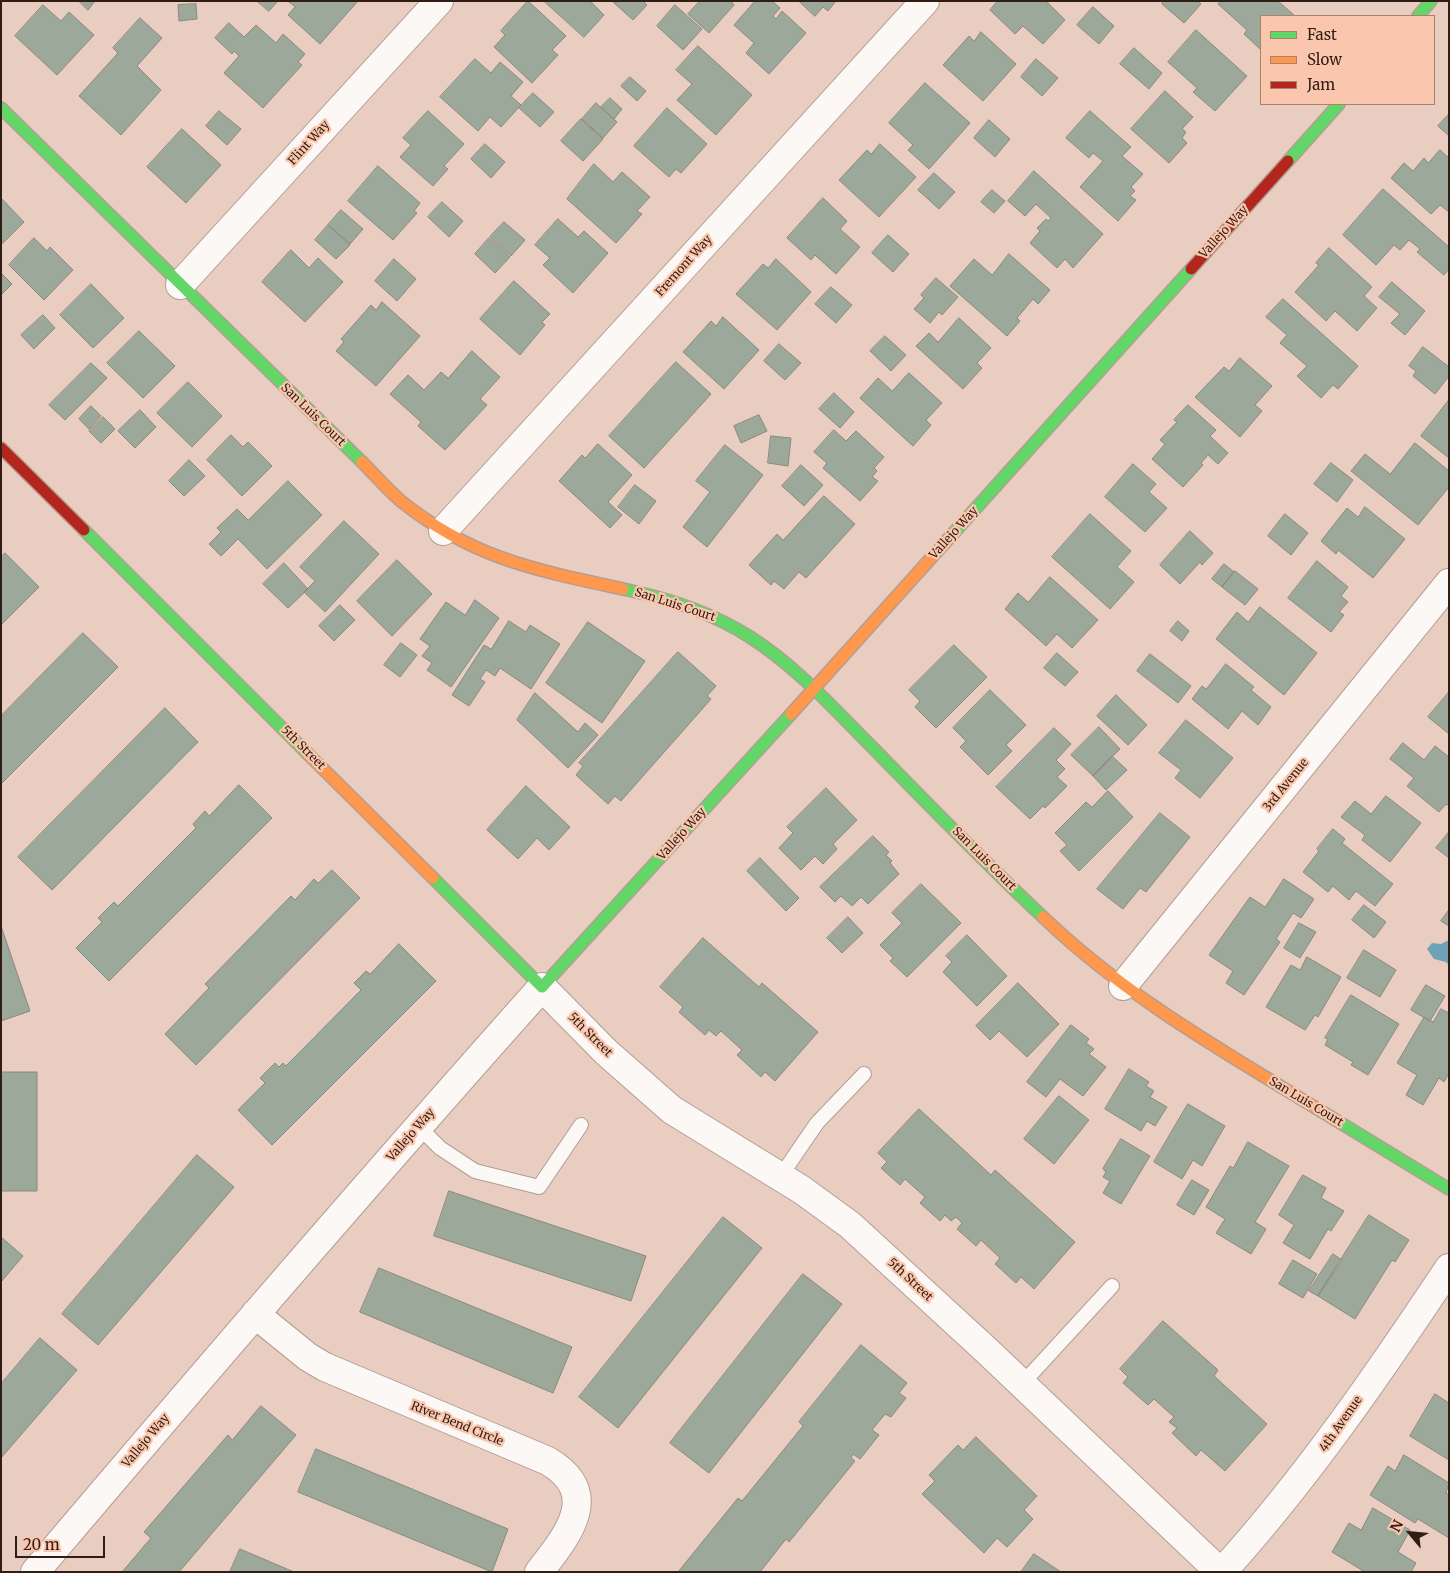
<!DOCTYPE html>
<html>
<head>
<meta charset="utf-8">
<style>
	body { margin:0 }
	#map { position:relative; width:1450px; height:1573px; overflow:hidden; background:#e8cdc0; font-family:Merriweather,serif }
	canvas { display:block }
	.frame { position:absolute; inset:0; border:2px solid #301d14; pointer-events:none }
	.legend { position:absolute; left:1260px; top:15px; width:175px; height:90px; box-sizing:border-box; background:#fac7ae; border:1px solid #a98370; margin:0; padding:6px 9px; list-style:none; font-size:15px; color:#301d14 }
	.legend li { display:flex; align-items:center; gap:10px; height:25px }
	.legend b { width:25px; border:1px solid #a98370 }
	.north { position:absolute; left:1385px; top:1508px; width:50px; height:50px; -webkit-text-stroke:4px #fac7ae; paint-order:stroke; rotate:298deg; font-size:14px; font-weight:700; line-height:20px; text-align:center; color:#301d14 }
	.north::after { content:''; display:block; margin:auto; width:18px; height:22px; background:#301d14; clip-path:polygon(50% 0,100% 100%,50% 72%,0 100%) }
	.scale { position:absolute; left:15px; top:1536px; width:90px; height:22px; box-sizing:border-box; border:2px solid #301d14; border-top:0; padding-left:6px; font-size:15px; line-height:18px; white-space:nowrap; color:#301d14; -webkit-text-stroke:4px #fac7ae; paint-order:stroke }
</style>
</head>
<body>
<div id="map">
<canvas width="1450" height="1573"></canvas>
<div class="frame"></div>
<ul class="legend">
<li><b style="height:6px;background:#63d668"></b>Fast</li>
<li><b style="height:6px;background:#ff974d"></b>Slow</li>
<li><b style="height:6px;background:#b3261e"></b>Jam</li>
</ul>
<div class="north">N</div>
<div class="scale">20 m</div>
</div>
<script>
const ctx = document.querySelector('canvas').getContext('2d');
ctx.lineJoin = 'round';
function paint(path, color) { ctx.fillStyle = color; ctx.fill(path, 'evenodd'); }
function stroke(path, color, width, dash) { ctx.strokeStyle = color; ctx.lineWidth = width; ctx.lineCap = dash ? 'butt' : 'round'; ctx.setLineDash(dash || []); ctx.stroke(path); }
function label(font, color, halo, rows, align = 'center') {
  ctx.font = font + ' Merriweather,serif'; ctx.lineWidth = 4.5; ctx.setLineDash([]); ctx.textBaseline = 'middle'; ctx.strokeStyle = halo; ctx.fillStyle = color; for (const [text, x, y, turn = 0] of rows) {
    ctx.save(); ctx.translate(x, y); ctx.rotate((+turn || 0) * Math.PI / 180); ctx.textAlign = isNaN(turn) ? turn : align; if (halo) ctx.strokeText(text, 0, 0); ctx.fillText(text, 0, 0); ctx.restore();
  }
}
const water = new Path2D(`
	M1449 940V965L1446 962 1434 959 1427 949 1432 943 1441 944Z`);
const building = new Path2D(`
	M79 1H95L88 10Z
	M257 1H278L269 11Z
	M288 1H358L320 44 288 15 295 7Z
	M528 1 566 36 552 50 558 55 532 83 494 47 505 35 501 31Z
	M544 1H590L604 15 584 37Z
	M643 1 647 5 633 20 613 2Z
	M700 1H731L734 5 709 33 688 14Z
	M772 1 780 8 773 16 776 19 782 11 806 33 769 74 746 53 754 43 734 25 755 1Z
	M799 1H836L828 11 823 7 815 16Z
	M998 1H1046L1065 20 1043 44 1023 26 1015 34 990 10Z
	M1164 1H1198L1201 4 1184 23 1162 4Z
	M1221 1H1278L1295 16H1261V50L1244 34 1247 30 1218 4Z
	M196 4 197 19 179 21 178 5Z
	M43 5 61 21 69 12 94 35 57 75 15 36Z
	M675 5 702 29 683 50 657 26Z
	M1093 7 1114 26 1099 44 1077 25Z
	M140 18 162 38 137 66 161 90 121 135 79 96 118 53 113 48Z
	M229 23 244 37 256 25 276 43 283 34 305 54 298 62 302 65 263 108 224 73 239 56 234 51 232 54 215 38Z
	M1196 30 1247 76 1215 111 1193 92 1197 88 1168 62Z
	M981 32 1016 64 983 101 943 65 969 36 974 41Z
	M698 46 752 95 716 135 677 100 692 84 676 70Z
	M1134 48 1162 73 1149 89 1120 64Z
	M475 59 491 73 500 62 523 82 511 96 521 105 501 127 490 117 478 131 440 97Z
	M1036 59 1058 78 1042 96 1021 77Z
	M630 77 646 91 637 101 621 86Z
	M925 83 970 123 929 169 908 150 913 145 889 123Z
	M1165 91 1193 117 1182 129 1186 132 1182 138 1187 143 1169 163 1131 129Z
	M533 93 554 112 540 127 519 108Z
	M610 98 622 109 614 119 601 107Z
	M596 103 617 122 603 138 582 119Z
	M667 108 707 144 681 173 676 169 669 177 634 146Z
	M219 111 241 129 227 145 206 126Z
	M428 111 464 144 444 166 448 169 433 186 400 157 411 145 403 138Z
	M1090 111 1131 147 1122 156 1143 174 1131 187 1135 191 1130 196 1136 200 1118 221 1080 187 1103 161 1093 153 1089 158 1066 138Z
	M1449 114V136L1438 126Z
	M581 119 603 139 583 161 561 141Z
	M989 120 1010 139 995 157 974 138Z
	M182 129 221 165 186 203 147 167Z
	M485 144 505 162 491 178 471 159Z
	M880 144 916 177 879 217 839 180 867 150 871 154Z
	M1440 150 1449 158V212L1440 205 1431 214 1391 178 1404 163 1413 171 1424 158 1428 163Z
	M594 164 613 182 622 172 650 197 637 211 642 214 616 243 567 199Z
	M378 166 420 203 414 211 417 213 393 240 348 201Z
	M1034 171 1103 234 1073 268 1065 259 1057 268 1030 243 1040 231 1037 228 1046 219 1048 221 1051 218 1036 204 1025 216 1008 201Z
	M934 173 955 192 939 209 918 190Z
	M1383 189 1449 247V269L1444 275 1417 252 1420 249 1409 240 1400 250 1394 245 1376 265 1343 235Z
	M992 190 1005 201 994 213 981 202Z
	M1 198 24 222 1 245Z
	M823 198 847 221 840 229 860 247 836 274 815 255 811 260 787 238Z
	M442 202 463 221 449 237 428 217Z
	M341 210 363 229 350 244 328 225Z
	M558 219 578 237 584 231 608 253 573 293 543 265 550 258 535 245Z
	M504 222 525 240 511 256 490 237Z
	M328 225 350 245 336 259 315 240Z
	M888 235 909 254 893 272 872 253Z
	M34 238 47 251 50 247 73 270 44 300 9 265Z
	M489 238 510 257 495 273 475 254Z
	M1329 248 1372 287 1364 296 1377 308 1357 331 1335 311 1326 321 1295 292 1319 265 1316 263Z
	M291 250 309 268 318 258 343 282 305 322 262 282Z
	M1009 254 1050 290 1038 304 1033 299 1017 318 1020 321 1007 336 950 286 974 259 992 275Z
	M394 259 416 279 397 301 375 281Z
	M776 259 811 292 777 330 736 294 763 264 768 268Z
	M1 273 12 284 1 295Z
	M936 278 958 297 942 315 939 312 930 323 914 309 924 298 921 295Z
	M514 281 550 314 542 322 545 325 520 355 480 319Z
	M1392 282 1425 311 1405 335 1391 323 1400 314 1379 297Z
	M91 284 124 318 93 348 60 315Z
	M831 287 852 305 836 323 815 304Z
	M1283 299 1358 366 1338 389 1333 385 1321 398 1297 376 1307 366 1280 343 1287 335 1266 317Z
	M382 302 420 336 376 386 336 351 344 342 341 339 371 305 376 310Z
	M43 315 55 328 34 349 21 335Z
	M723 317 759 350 724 389 683 352 711 321 716 326Z
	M959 318 991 348 977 363 982 368 963 389 916 346 929 333 938 342Z
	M139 331 175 366 143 398 107 363Z
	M885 336 906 355 891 371 870 351Z
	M779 344 801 363 785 380 764 361Z
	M1423 347 1449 367V376L1435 394 1413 376 1416 371 1409 366Z
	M472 351 500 377 480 399 487 405 445 450 418 426 421 422 390 394 408 375 424 390 441 372 448 378Z
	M1240 358 1272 386 1255 405 1262 411 1240 437 1195 397 1224 367 1229 371Z
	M676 362 711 394 644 468 609 436Z
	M91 363 107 378 65 420 49 405Z
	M909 373 942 403 926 420 931 425 913 446 860 398 878 378 892 391Z
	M188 382 222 416 192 447 157 413Z
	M834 393 854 412 840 428 819 409Z
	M1449 400V458L1421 436Z
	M1188 405 1216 430 1210 436 1228 453 1218 464 1208 455 1201 463 1203 465 1183 487 1152 459 1165 444 1160 440 1177 422 1174 420Z
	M91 406 101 416 89 429 79 419Z
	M140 410 156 427 135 448 118 431Z
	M759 415 767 431 741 443 734 426Z
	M103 417 115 429 101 443 89 431Z
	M834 430 846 441 856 431 884 457 874 468 877 471 872 477 878 481 860 501 823 468 827 463 814 452Z
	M231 435 243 447 248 442 272 466 242 496 207 460Z
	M771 436 791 438 788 466 768 463Z
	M1415 443 1449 471V487L1418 525 1351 471 1365 454 1390 474Z
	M598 444 632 475 608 502 622 515 610 528 559 481 582 455 585 458Z
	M725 445 763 475 707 547 683 527 710 492 696 481Z
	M189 460 205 476 184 496 169 481Z
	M1331 463 1353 480 1337 502 1314 484Z
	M1133 464 1156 484 1149 492 1167 508 1145 532 1105 497Z
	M801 465 823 485 804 506 782 486Z
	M288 481 322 515 267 569 238 539 221 556 209 544 221 532 217 528 237 509 248 520Z
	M635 485 656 501 639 524 618 507Z
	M824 496 855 524 806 578 799 572 784 589 774 581 771 585 749 565 777 534 783 540Z
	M1365 507 1405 539 1373 578 1338 550 1336 554 1321 541 1347 508 1358 517Z
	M1090 514 1131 551 1117 567 1134 582 1110 609 1052 557Z
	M1285 514 1308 533 1291 555 1268 536Z
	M344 521 379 554 325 612 304 592 315 581 300 567Z
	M1190 531 1213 553 1202 565 1200 562 1180 584 1160 565Z
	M5 553 39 587 1 625V557Z
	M397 560 432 594 392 636 357 601Z
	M1317 561 1348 587 1341 596 1348 602 1339 612 1344 615 1331 632 1288 598Z
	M284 563 308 589 288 608 263 584Z
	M1224 564 1234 572 1222 587 1212 579Z
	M1235 571 1258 589 1245 605 1222 587Z
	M1050 577 1098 620 1072 648 1057 634 1046 646 1005 609 1018 593 1028 602Z
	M475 600 499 618 451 687 427 670 432 663 422 656 430 646 420 639 446 602 465 615Z
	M340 605 355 620 334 641 319 626Z
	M1260 607 1317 653 1284 695 1216 639 1237 612 1248 622Z
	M509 621 526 632 530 625 560 644 531 689 500 668 495 676 486 670 480 679 485 682 469 706 452 695 484 645 491 649Z
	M1178 621 1189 631 1182 641 1170 631Z
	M588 622 645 661 602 723 546 683Z
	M83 633 118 667 1 784V716Z
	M401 643 417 655 400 677 384 665Z
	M954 645 987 677 936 728 915 707 920 701 909 690Z
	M678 652 716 686 707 696 711 699 621 801 615 796 608 804 576 775 583 766 579 763Z
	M1057 653 1078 672 1065 686 1044 668Z
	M1150 654 1191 686 1178 703 1137 671Z
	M1226 664 1254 687 1251 690 1271 707 1258 725 1242 711 1228 729 1192 699 1202 686 1206 689Z
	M990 690 1026 725 1006 745 1012 751 988 775 960 747 966 741 953 728Z
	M1449 692V734L1428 717Z
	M535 693 578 732 585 723 598 735 568 768 517 720Z
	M1116 695 1147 725 1128 745 1097 716Z
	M165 708 198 742 52 890 18 857Z
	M1186 720 1233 758 1200 798 1175 778 1181 770 1159 753Z
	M1099 727 1120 749 1093 776 1071 755Z
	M1054 728 1071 744 1056 760 1065 769 1057 777 1067 786 1045 808 1043 806 1030 819 996 787Z
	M1403 743 1424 760 1435 746 1449 757V806L1446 804 1439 812 1407 786 1414 778 1390 759Z
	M1112 756 1127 770 1106 790 1093 776Z
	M239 785 272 818 109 981 76 948 102 922 98 918 114 902 118 906 196 828 193 824 205 811 209 816Z
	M526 786 570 827 549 850 537 838 518 859 487 830Z
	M826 788 857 820 833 844 837 849 823 864 815 856 801 870 779 848 793 833 787 827Z
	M1108 791 1133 817 1079 871 1060 851 1067 845 1055 833 1086 802 1092 807Z
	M1386 796 1421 823 1390 862 1362 840 1365 835 1341 817 1355 801 1371 814Z
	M1160 813 1190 837 1146 892 1140 888 1123 909 1097 889Z
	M1333 829 1345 839 1342 843 1393 884 1375 906 1356 891 1349 900 1333 886 1328 892 1303 872 1319 851 1317 849Z
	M1449 832V858L1436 848Z
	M873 836 889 852 886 855 892 861 890 863 899 874 868 904 861 897 852 906 841 896 835 902 820 887Z
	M760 858 799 898 786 911 747 871Z
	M332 870 360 898 196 1065 165 1034 209 988 205 984 291 896 295 900 314 879 318 883Z
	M1284 879 1314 899 1301 918 1293 913 1276 939 1280 942 1244 995 1226 983 1233 971 1209 955 1250 897 1265 907Z
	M921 884 961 923 907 977 890 961 893 958 880 945 902 923 892 913Z
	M1364 905 1386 922 1374 938 1352 920Z
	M1449 910V926L1441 921Z
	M848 917 863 933 842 953 827 938Z
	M1299 923 1316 932 1300 958 1284 948Z
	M1 926 30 1011 1 1021Z
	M967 935 1007 976 977 1006 943 972 952 962 946 956Z
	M703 938 759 987 762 983 818 1032 775 1081 765 1072 761 1077 737 1055 742 1050 721 1031 716 1036 709 1030 705 1035 679 1012 683 1007 660 987Z
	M399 944 436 981 272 1145 238 1110 265 1083 260 1078 275 1063 279 1067 283 1063 286 1066 361 990 354 983 366 971 370 974Z
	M1364 950 1396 970 1380 997 1347 978Z
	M1307 957 1341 977 1318 1017 1315 1015 1305 1030 1266 1007 1291 965 1300 970Z
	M1018 983 1059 1024 1027 1057 999 1031 990 1040 976 1026Z
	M1426 985 1445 996 1430 1021 1411 1010Z
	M1351 995 1399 1024 1368 1075 1351 1065 1353 1062 1325 1045 1328 1039 1325 1038Z
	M1441 1009 1449 1013V1073L1444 1082 1439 1078 1423 1105 1406 1095 1417 1075 1397 1063 1424 1017 1433 1022Z
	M1071 1025 1089 1039 1086 1043 1094 1049 1089 1054 1106 1067 1083 1096 1060 1079 1046 1097 1027 1082Z
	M1129 1069 1149 1082 1146 1086 1154 1091 1150 1097 1167 1107 1155 1126 1147 1121 1141 1131 1105 1109Z
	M1 1072H37V1191H1Z
	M1059 1096 1089 1120 1054 1164 1024 1139Z
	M1188 1104 1225 1126 1202 1166 1193 1160 1182 1179 1154 1162Z
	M919 1109 991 1175 995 1170 1075 1242 1034 1289 1021 1277 1016 1283 995 1264 1000 1258 981 1240 976 1246 957 1229 962 1223 956 1217 951 1221 945 1215 940 1221 920 1203 925 1197 905 1179 900 1185 881 1168 887 1162 878 1153Z
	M1121 1139 1150 1156 1121 1204 1103 1193 1110 1181 1103 1177 1106 1172 1103 1169Z
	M1248 1142 1289 1166 1255 1222 1266 1229 1251 1254 1216 1233 1225 1219 1206 1207 1230 1166 1233 1168Z
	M197 1155 234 1187 98 1345 62 1314Z
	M1303 1175 1326 1188 1321 1198 1344 1211 1331 1231 1328 1229 1310 1259 1283 1243 1294 1225 1279 1215Z
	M1192 1180 1209 1190 1194 1215 1177 1205Z
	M449 1191 646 1256 631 1301 434 1236Z
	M1369 1215 1409 1240 1395 1262 1392 1260 1355 1319 1318 1296Z
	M723 1217 762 1248 618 1428 579 1397Z
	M1 1237 23 1256 1 1282Z
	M1333 1254 1342 1260 1318 1296 1309 1291Z
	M1293 1260 1317 1274 1303 1298 1279 1284Z
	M379 1268 572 1347 553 1393 360 1312Z
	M803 1274 842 1304 709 1473 670 1443Z
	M1163 1321 1218 1370 1214 1376 1267 1424 1225 1471 1201 1450 1196 1456 1172 1433 1177 1428 1169 1422 1174 1417 1154 1399 1148 1405 1123 1383 1128 1377 1120 1369Z
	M40 1338 77 1370 1 1458V1384Z
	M861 1345 907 1383 899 1393 906 1398 891 1417 885 1414 872 1430 879 1435 860 1459 853 1454 851 1458 855 1461 789 1542 786 1539 760 1572H678L738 1498 742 1501 803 1426 799 1422Z
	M1435 1394 1449 1403V1460L1410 1436Z
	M261 1406 296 1435 179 1572H122L151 1538 144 1532 228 1435 232 1440Z
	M976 1437 1037 1496 1024 1510 1033 1519 1007 1547 997 1538 984 1553 922 1494 935 1481 929 1475 958 1445 963 1450Z
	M316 1449 508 1529 492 1572 298 1492Z
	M1404 1455 1449 1483 1446 1493 1449 1495V1538L1418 1519 1415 1523 1370 1495 1388 1466 1395 1471Z
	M1373 1508 1410 1530 1398 1552 1416 1563 1411 1572H1365L1332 1552 1349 1523 1361 1530Z
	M240 1549 294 1572H230Z
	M1034 1554 1061 1572H1021Z`);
const lane = new Path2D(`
	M418 1126 440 1148 475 1171 539 1187 581 1125
	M780 1177 817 1123 864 1074
	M1022 1384 1112 1286`);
const street = new Path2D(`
	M180 285 439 1
	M443 531 925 1
	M1123 986 1449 583
	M255 1314 308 1357 325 1367 548 1461C603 1494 567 1536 539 1572
	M35 1572C202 1375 370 1180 542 987L606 1052 672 1110 802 1190 850 1225 985 1349 1220 1572
	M1222 1572C1307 1478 1379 1373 1449 1268`);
const fast = new Path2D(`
	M1418 16 1431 1
	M1 108 362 462
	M1288 161 1339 104
	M84 530 308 754
	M932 557 1191 269
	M623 589C667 598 711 612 750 637 797 667 834 709 873 748 929 805 985 863 1043 917
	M433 878 542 987 791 714
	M1316 1108 1449 1189`);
const slow = new Path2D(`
	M362 462C375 475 388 490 402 502 474 559 536 570 623 589
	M791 714 932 557
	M308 754 433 878
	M1043 917C1124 995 1221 1050 1316 1108`);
const jam = new Path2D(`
	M1191 269 1288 161
	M1 448 84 530`);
const streetNames = [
	["Flint Way",309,143,-48],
	["Vallejo Way",1224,232,-48],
	["Fremont Way",684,266,-48],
	["San Luis Court",313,415,44],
	["Vallejo Way",954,533,-48],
	["San Luis Court",675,605,18],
	["5th Street",303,748,45],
	["3rd Avenue",1286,785,-51],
	["Vallejo Way",682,834,-48],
	["San Luis Court",984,859,45],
	["5th Street",590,1035,45],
	["San Luis Court",1306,1102,31],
	["Vallejo Way",411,1135,-49],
	["5th Street",910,1280,43],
	["River Bend Circle",457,1424,22],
	["4th Avenue",1341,1424,-55],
	["Vallejo Way",146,1441,-50]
];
paint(water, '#70a2b5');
paint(building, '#9ba89a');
stroke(building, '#8a897f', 1);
stroke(lane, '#b39e94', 16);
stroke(street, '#b39e94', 30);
stroke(fast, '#b39e94', 14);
stroke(slow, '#b39e94', 14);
stroke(jam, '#b39e94', 14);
stroke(lane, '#fcf8f6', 14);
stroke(street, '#fcf8f6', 28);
stroke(fast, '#63d668', 11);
stroke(slow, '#ff974d', 11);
stroke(jam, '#b3261e', 11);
label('12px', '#301d14', '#fac7ae', streetNames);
</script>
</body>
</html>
